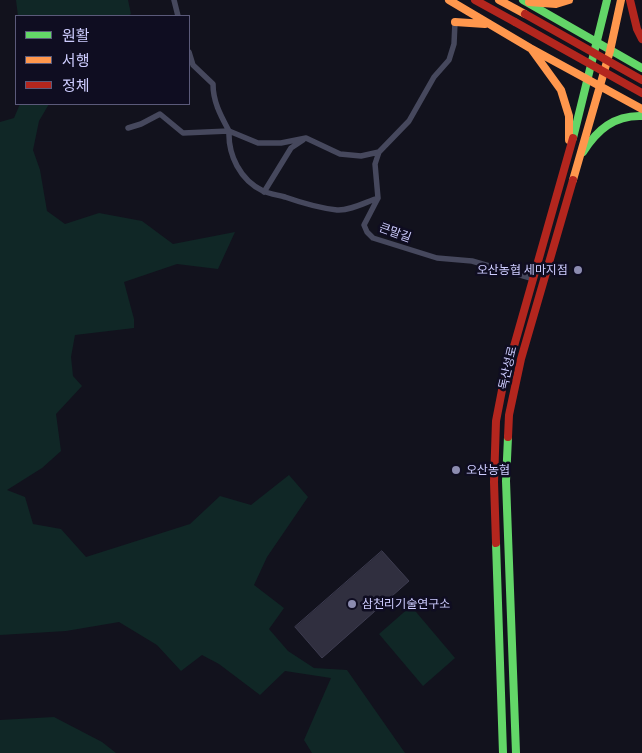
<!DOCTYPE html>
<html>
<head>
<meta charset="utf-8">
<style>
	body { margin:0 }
	#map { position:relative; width:642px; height:753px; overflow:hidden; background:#12121d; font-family:"Public Sans","Noto Sans KR",sans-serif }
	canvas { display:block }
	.legend { position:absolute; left:15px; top:15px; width:175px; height:90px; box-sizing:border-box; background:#0f0d21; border:1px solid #5b5a7a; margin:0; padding:6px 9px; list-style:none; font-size:15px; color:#cecdff }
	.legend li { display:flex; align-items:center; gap:10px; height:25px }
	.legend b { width:25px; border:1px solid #5b5a7a }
</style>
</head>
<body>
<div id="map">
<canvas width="642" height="753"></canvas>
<ul class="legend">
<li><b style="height:6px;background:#63d668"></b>원활</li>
<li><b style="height:6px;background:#ff974d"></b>서행</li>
<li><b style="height:6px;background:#b3261e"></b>정체</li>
</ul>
</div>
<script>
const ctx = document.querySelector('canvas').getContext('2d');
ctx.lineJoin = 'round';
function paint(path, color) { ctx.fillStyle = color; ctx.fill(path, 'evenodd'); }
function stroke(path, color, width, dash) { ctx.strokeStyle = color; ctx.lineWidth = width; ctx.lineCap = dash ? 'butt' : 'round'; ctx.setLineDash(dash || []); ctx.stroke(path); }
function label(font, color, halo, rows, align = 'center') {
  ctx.font = font + ' "Public Sans","Noto Sans KR",sans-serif'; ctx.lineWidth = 5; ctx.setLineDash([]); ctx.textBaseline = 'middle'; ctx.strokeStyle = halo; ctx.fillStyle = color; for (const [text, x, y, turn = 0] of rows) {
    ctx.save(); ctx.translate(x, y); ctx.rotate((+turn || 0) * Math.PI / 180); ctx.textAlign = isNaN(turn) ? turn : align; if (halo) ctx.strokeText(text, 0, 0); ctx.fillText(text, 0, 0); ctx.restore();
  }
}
const green = new Path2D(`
	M16 0H128L131 14 128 16H18Z
	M20 104H49L39 121 33 150 40 170 47 211 65 224 99 213 142 221 173 244 235 232 218 269 177 264 124 282 134 319V328L75 335 71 357 73 376 82 386 56 414 61 451 42 468 7 490 25 497 33 524 61 529 86 557 190 524 220 496 251 505 289 475 308 497 267 557 254 585 284 608 269 629 288 651 314 668 347 670 405 753H312L304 740 331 678 285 671 260 695 219 664 202 655 181 671 157 645 119 622 66 631 0 635V122L14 118Z
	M411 606 455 658 423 686 379 634Z
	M54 717 102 742 116 753H0V720Z`);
const building = new Path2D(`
	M382 551 409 581 322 658 295 627Z`);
const street = new Path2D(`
	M174 0 178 16
	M455 22 454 44 449 60 434 77 409 121 379 152 375 164 378 198 364 225 367 232 373 238 437 258 472 261 534 279
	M189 52 193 65 213 84C213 102 221 116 229 131L258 143H281L306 138 340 154 361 156 379 152
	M128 128 141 124 160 114 183 133 229 131C228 155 240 180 263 191 270 194 278 195 285 197 302 203 320 208 337 210 350 211 366 202 378 198
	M264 192 291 148 303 140`);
const fast = new Path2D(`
	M523 0 642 68
	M573 138 607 0
	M583 152C597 130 614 115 642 116
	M508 437 506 481 516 753
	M496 543 503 753`);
const slow = new Path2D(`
	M449 0 530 48 642 109
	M499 0 525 14
	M529 2 556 4 569 0
	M455 22 485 24
	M532 50 561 90 569 116V140
	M573 180 610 51 621 0`);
const jam = new Path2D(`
	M475 0 515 22
	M630 0 637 29 642 39
	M508 437 509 415 521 359 573 180
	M496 543 494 482 496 421 503 385 573 138`);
const jamBridge = new Path2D(`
	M525 14 642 80
	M515 22 642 93`);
const markers = [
	[578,270,5,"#8c8cb0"],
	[456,470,5,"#8c8cb0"],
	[352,604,5,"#8c8cb0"]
];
const streetNames = [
	["큰말길",395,233,20],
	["독산성로",508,368,-77]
];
const poiNames = [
	["오산농협 세마지점",568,270,"right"],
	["오산농협",466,470],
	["삼천리기술연구소",362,604]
];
paint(green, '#102726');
paint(building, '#302f3f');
stroke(building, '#3d3c50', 1);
stroke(street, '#46485d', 5.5);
stroke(fast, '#63d668', 8);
stroke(slow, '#ff974d', 8);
stroke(jam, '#b3261e', 8);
stroke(jamBridge, '#b3261e', 8);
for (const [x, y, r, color] of markers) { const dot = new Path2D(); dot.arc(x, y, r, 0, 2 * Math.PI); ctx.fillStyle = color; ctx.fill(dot); stroke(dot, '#0f0d21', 2); }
label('12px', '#cecdff', '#0f0d21', streetNames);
label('12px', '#cecdff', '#0f0d21', poiNames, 'left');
</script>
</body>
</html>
